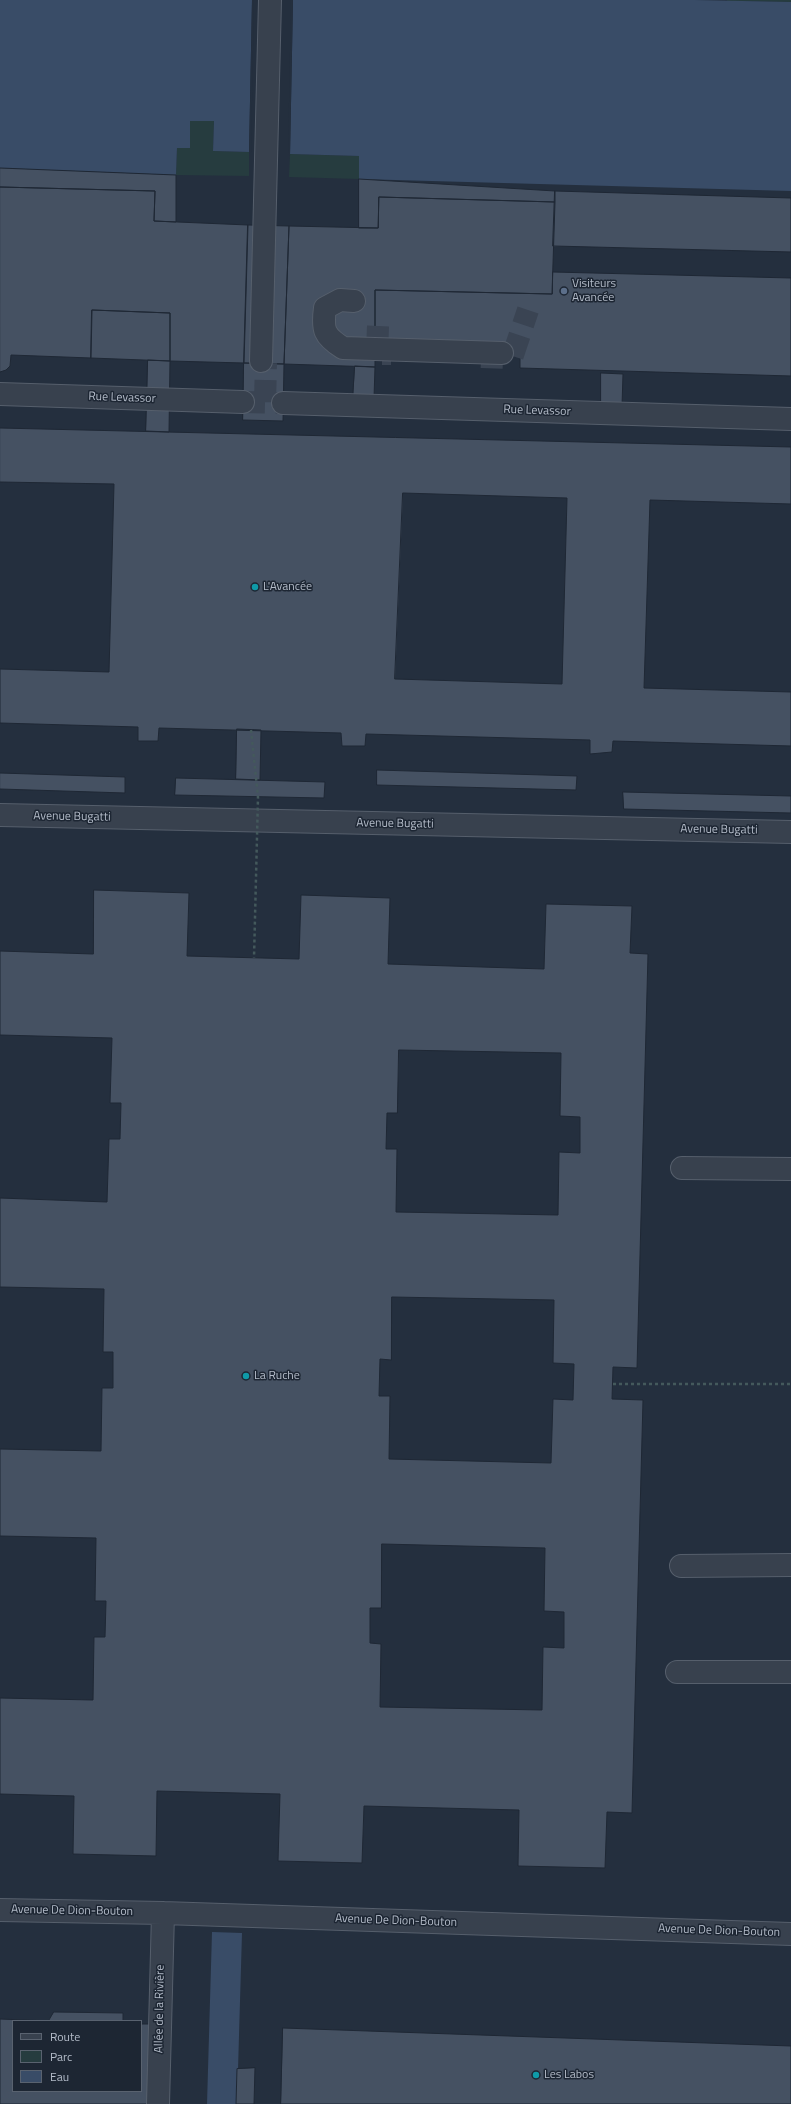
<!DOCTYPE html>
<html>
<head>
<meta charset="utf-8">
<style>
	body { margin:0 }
	#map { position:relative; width:791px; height:2104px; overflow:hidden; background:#242f3e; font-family:"Titillium Web",sans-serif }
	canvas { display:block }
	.legend { position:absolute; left:12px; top:2020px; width:130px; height:72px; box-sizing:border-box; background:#1d2633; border:1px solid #59626f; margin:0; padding:5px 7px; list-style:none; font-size:12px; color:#b4bcc9 }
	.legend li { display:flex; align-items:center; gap:8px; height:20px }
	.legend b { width:20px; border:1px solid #59626f }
</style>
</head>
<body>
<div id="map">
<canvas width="791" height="2104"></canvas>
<ul class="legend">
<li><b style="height:5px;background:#38414e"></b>Route</li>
<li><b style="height:11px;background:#263c3f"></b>Parc</li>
<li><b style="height:11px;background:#394c67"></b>Eau</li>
</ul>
</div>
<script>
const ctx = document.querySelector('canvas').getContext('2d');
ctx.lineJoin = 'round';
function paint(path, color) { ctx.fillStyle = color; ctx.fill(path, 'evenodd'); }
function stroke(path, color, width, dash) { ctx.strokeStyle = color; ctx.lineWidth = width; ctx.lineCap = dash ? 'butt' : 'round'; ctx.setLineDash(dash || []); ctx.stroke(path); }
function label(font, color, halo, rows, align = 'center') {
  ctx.font = font + ' "Titillium Web",sans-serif'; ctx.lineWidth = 3; ctx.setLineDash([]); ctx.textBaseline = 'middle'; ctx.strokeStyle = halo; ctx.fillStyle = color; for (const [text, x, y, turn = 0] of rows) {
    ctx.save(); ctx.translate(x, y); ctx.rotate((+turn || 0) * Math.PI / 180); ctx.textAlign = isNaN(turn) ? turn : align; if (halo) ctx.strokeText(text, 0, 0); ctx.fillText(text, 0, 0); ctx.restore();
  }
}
const green = new Path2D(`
	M791 0V2L727 1V0Z
	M190 121H214L213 151 249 152V176L176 175 177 148Z
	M290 154 359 156V179L289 177Z`);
const water = new Path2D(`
	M0 0H252L249 152 213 151 214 121H190V148H177L176 175 0 168Z
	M293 0H695L791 2V191L359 179V156L290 154Z
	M212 1932 242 1933 237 2104H207Z`);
const pier = new Path2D(`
	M252 0H254L251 152 249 154Z
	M291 0H293L290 156 288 154Z`);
const building = new Path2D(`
	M0 168 176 175V222L154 221 155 191 0 187Z
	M359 179 555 191V202L379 197 378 228H359Z
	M0 187 155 191 154 221 248 225 244 363 170 361V313L92 310 91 358 11 355 10 366 6 370 0 372Z
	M555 191 791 198V252L553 246Z
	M379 197 555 202 552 294 375 290V367L284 364 289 226 378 228Z
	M248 225 289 226 284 364 244 363Z
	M553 272 791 278V376L520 368V347L375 342V290L552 294Z
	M92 310 170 313V361L91 358Z
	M148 360 170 361 169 432 146 431Z
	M244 363 284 364 283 421 243 420Z
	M355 366 375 367 374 398H353Z
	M601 373 623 374 622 406 601 405Z
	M0 428 791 447V504L650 500 644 688 791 692V746L613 741 612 752 590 754V740L366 734 365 746H342L341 733 159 728 158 741H138V727L0 723V669L109 672 114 484 0 482ZM403 493 567 498 562 684 395 679Z
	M237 729 261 730 260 780 236 779Z
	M377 770 577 776 576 790 377 785Z
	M0 773 125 777V793L0 789Z
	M176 778 325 782 324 798 175 795Z
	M623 792 791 796V813L624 809Z
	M94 890 189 893 187 956 299 959 301 895 390 898 388 964 544 969 546 904 632 906 630 953 648 954 637 1368 613 1367 612 1399 643 1400 632 1813 607 1812 605 1868 518 1866 519 1810 364 1806 362 1863 278 1861 280 1794 157 1791 156 1856 73 1854 74 1796 0 1794V1698L93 1700 94 1637H105L106 1601H95L96 1538 0 1536V1449L101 1451 102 1388H113V1352H103L104 1289 0 1287V1198L107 1202 109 1139H120L121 1103H110L112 1038 0 1035V951L93 954ZM399 1050 561 1053 560 1116 580 1117V1153L559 1152 558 1215 396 1212 397 1149H386L387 1113H397ZM392 1297 554 1300 553 1363 574 1364 573 1400 553 1399 551 1463 389 1459 390 1396H379L380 1359 391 1360ZM382 1544 545 1548 544 1611 564 1612V1648L543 1647 542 1710 380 1707 381 1644 370 1643V1608H381Z
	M54 2012 123 2013V2021H13V2091H141V2024H157L155 2104H0V2019L48 2021Z
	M283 2028 791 2046V2104H281Z
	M255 2068 254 2104H236L237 2069Z`);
const minorTunnel = new Path2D(`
	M378 326 377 354H391
	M481 357 512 358 528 310
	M243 402 283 403
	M265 402 266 363`);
const path = new Path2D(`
	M613 1384H791`);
const minor = new Path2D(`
	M354 301 340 300 325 308C322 330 324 336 343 348L502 353
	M261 361 270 0
	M0 394 243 402
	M283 403 791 419
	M0 815 791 832
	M682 1168 791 1169
	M681 1566 791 1565
	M677 1672H791
	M0 1910 163 1913 791 1934
	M158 2104 163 1913`);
const pathBridge = new Path2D(`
	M251 730 258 797 254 958`);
const markers = [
	[564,291,4,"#5c6f8a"],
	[255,587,4,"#0f9aa8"],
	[246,1376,4,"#0f9aa8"],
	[536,2075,4,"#0f9aa8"]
];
const poiNames = [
	["Visiteurs",572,284],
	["Avancée",572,298],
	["L'Avancée",263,587],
	["La Ruche",254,1376],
	["Les Labos",544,2075]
];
const streetNames = [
	["Rue Levassor",122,398,2],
	["Rue Levassor",537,411,2],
	["Avenue Bugatti",72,817,1],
	["Avenue Bugatti",395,824,1],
	["Avenue Bugatti",719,830,1],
	["Avenue De Dion-Bouton",72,1911,1],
	["Avenue De Dion-Bouton",396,1921,2],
	["Avenue De Dion-Bouton",719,1931,2],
	["Allée de la Rivière",160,2009,-89]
];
paint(green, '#263c3f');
paint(water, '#394c67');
paint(pier, '#242f3e');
paint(building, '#455162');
stroke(building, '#1f2835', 1);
stroke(minorTunnel, '#3a4453', 22, [22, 11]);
stroke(minor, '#565f6c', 24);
stroke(path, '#44595c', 2.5, [3, 3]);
stroke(minor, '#38414e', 22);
stroke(pathBridge, '#44595c', 2.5, [3, 3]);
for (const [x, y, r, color] of markers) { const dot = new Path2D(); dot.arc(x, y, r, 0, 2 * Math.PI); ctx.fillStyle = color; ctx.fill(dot); stroke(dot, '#1d2633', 1.5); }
label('12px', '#b4bcc9', '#1d2633', poiNames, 'left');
label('12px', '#b4bcc9', '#1d2633', streetNames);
</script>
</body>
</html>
